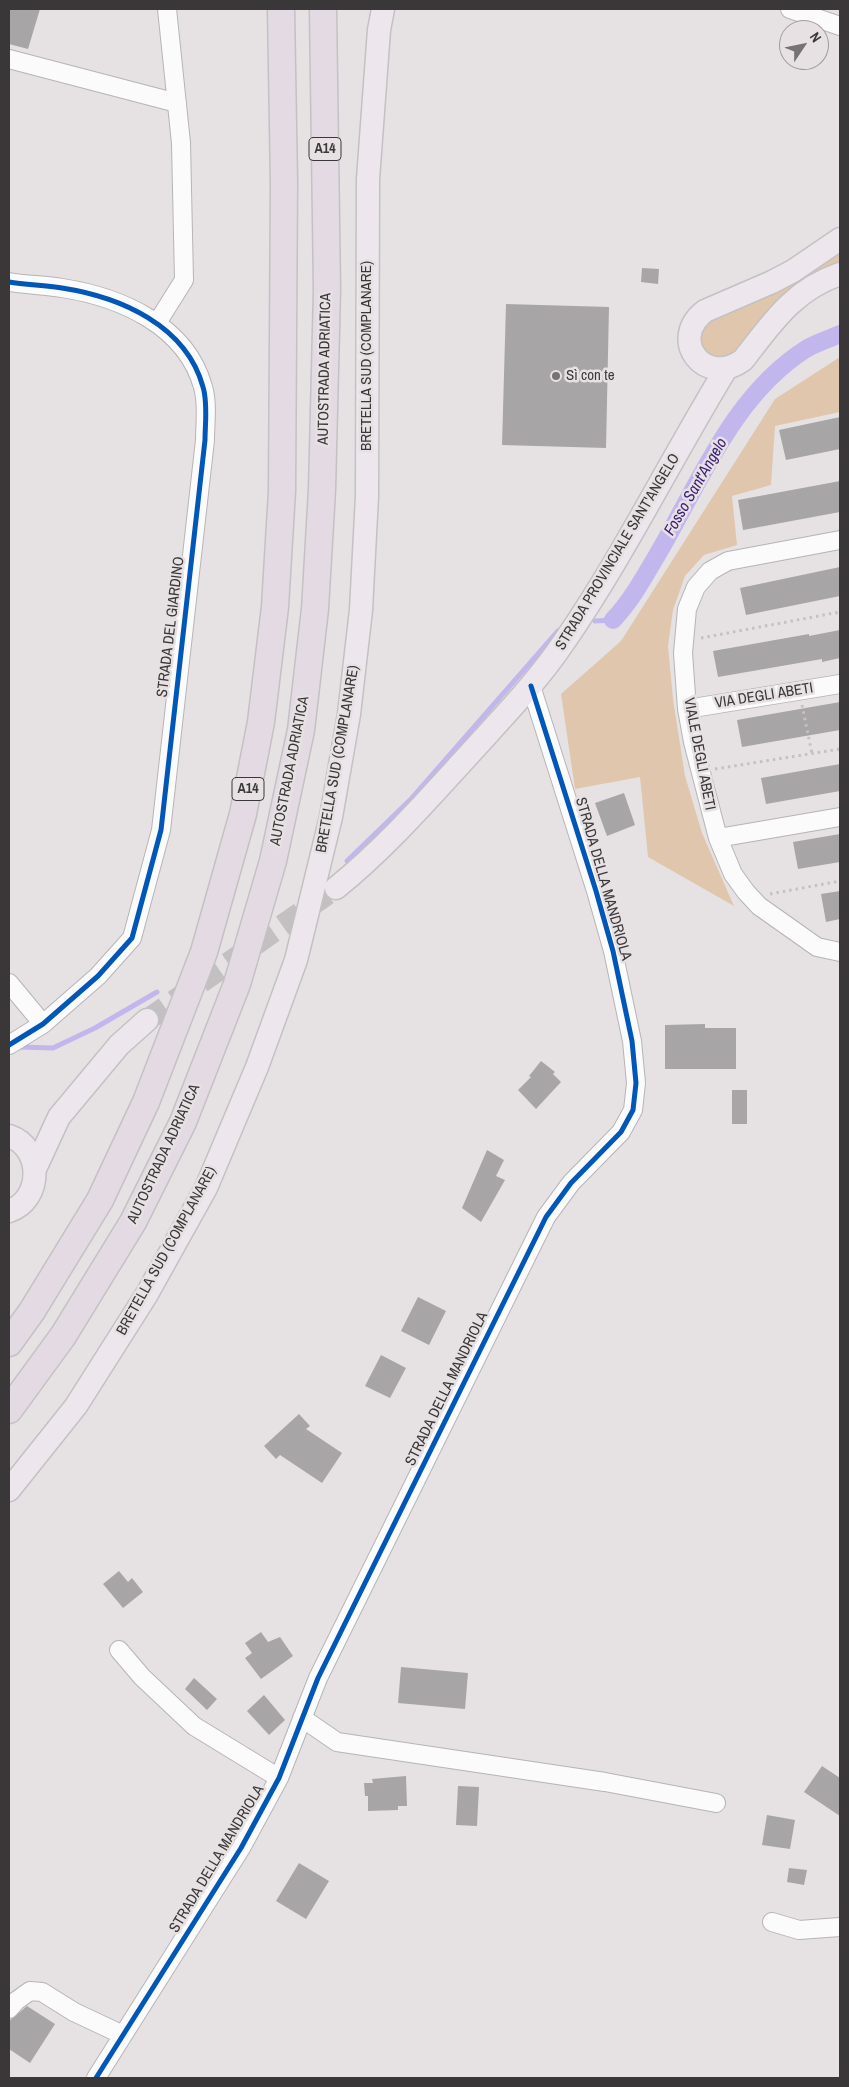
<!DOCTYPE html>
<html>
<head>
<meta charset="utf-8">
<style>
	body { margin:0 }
	#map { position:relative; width:849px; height:2087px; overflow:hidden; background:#e6e2e4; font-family:"Archivo Narrow",sans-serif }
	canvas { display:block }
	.frame { position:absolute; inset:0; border:10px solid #393737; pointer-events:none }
	.north { position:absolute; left:779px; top:20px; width:50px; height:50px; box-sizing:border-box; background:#e7e1e3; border:1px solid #a19d9e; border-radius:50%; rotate:56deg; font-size:14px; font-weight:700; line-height:20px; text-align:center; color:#393737 }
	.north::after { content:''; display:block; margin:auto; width:18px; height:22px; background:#767374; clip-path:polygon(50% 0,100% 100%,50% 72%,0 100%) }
</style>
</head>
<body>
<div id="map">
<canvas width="849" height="2087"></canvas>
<div class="frame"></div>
<div class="north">N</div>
</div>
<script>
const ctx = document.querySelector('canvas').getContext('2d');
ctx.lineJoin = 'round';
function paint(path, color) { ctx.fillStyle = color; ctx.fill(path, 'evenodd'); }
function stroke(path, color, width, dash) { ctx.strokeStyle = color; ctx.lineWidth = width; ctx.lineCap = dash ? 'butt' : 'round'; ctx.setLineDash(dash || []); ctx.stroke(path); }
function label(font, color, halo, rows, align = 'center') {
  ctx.font = font + ' "Archivo Narrow",sans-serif'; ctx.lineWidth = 5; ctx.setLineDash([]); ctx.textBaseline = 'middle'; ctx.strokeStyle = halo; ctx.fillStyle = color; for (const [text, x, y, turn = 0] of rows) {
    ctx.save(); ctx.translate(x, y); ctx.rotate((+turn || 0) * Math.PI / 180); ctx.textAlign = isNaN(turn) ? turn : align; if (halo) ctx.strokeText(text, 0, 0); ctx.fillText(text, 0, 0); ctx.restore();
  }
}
const green = new Path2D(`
	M840 249V267L729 361 702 355 698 329 710 318Z
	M840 357V412L775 426 771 485 732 496 737 545 704 555 685 576 673 610 668 646 673 699 685 776 702 833 734 906 648 857 640 777 575 789 561 694 621 641 775 399Z`);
const stream = new Path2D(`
	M595 621 613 620
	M347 861 412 798 558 631
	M17 1047 53 1048 95 1028 157 992`);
const canal = new Path2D(`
	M613 620C631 601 643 579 656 557 699 485 732 396 806 349 816 343 829 339 840 334`);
const building = new Path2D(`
	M9 9H40L28 49 9 44Z
	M642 268 659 269 658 284 641 282Z
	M506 304 609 307 606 448 502 445Z
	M840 417V449L786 460 779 430Z
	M840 481V512L743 530 738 500Z
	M840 567V596L746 615 740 588Z
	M840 630V658L822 662V659L718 677 713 651 809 634V636Z
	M840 702V730L742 747 737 720Z
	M840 764V791L766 804 761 778Z
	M624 793 635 825 607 836 595 803Z
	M840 834V862L798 869 793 842Z
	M840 891V919L826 922 821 894Z
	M705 1024V1028H736V1069H665V1025Z
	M541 1061 555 1072 553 1074 561 1082 536 1109 518 1090 531 1077 529 1076Z
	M732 1090H747V1124H732Z
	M487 1150 504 1160 496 1176 505 1180 481 1222 462 1208Z
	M418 1297 446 1311 429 1345 401 1331Z
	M381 1355 406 1368 390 1398 365 1386Z
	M299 1414 310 1426 306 1429 342 1453 322 1483 280 1455 276 1459 264 1446Z
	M119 1571 128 1582 132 1578 143 1592 123 1608 103 1584Z
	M261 1632 268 1642 280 1637 293 1656 261 1679 245 1658 252 1653 245 1643Z
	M401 1667 468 1673 465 1709 398 1703Z
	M194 1678 217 1699 207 1710 185 1689Z
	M264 1695 285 1720 269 1735 247 1711Z
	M822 1766 840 1778V1816L804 1792Z
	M406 1776 407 1806H398V1810L368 1811V1796H365L364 1783H373L372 1779Z
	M458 1786 479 1787 477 1826 456 1825Z
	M767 1815 795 1820 790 1849 762 1845Z
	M299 1863 329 1881 306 1919 276 1901Z
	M789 1868 807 1870 804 1885 787 1882Z
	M27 2006 55 2024 30 2063 9 2049V2021Z`);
const majorTunnel = new Path2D(`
	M147 1020 336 888`);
const path = new Path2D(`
	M701 638 840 612
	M802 705 812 754
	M715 769 840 749
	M770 894 840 881`);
const minor = new Path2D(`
	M790 9 840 26
	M9 59 177 103
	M9 282C26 285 44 285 62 288 120 297 186 325 203 387 208 403 205 424 205 440L161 830 132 938 98 976 43 1024 9 1045
	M157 323 184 280 181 143 167 9
	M840 540 728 561 710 571 696 587 687 609 683 653 687 709 693 742 718 838 733 874 746 892 759 906 817 947 840 952
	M687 709 840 684
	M718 838 840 817
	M9 983 43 1024
	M119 1650 142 1677 194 1726 279 1778
	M302 1718 337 1742 605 1782 716 1803
	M772 1922 799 1930 840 1927
	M9 2009 16 2001 30 1991 42 1992 74 2012 123 2035
	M96 2078 241 1848 279 1778 318 1678 546 1217 571 1183 621 1132 633 1110 636 1083 632 1041 613 951 596 891 531 686`);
const major = new Path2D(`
	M840 239 793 271 772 282 705 311C668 339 704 388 743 360 772 323 793 290 840 274
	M336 888C383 850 423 805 464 760 498 722 535 685 564 642 624 555 671 459 726 369
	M9 1136C43 1147 43 1200 9 1211
	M35 1169 59 1117 119 1045 147 1020
	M9 1490 76 1406 147 1294 206 1188 257 1067 296 960 331 817 349 714 361 610 367 496 368 179 379 30 383 9`);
const highway = new Path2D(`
	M9 1343 32 1311 100 1200 146 1102 204 952 243 814 261 722 275 607 282 491 284 183 281 9
	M9 1410 63 1336 133 1222 183 1122 237 984 273 861 301 730 315 609 322 490 327 290 323 9`);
const cycleway = new Path2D(`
	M9 282C26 285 44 285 62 288 120 297 186 325 203 387 208 403 205 424 205 440L161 830 132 938 98 976 43 1024 9 1045
	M96 2078 241 1848 279 1778 318 1678 546 1217 571 1183 621 1132 633 1110 636 1083 632 1041 613 951 596 891 531 686`);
const markers = [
	[556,376,5,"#767374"]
];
const shields = [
	[325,149,32],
	[248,789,32]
];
const shieldNames = [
	["A14",325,149],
	["A14",248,789]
];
const streetNames = [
	["BRETELLA SUD (COMPLANARE)",367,356,-90],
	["AUTOSTRADA ADRIATICA",325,369,-89],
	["STRADA PROVINCIALE SANT'ANGELO",618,552,-59],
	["STRADA DEL GIARDINO",171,627,-83],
	["VIA DEGLI ABETI",764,696,-9],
	["VIALE DEGLI ABETI",699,754,79],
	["BRETELLA SUD (COMPLANARE)",338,759,-80],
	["AUTOSTRADA ADRIATICA",290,771,-79],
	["STRADA DELLA MANDRIOLA",603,879,74],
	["AUTOSTRADA ADRIATICA",164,1154,-65],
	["BRETELLA SUD (COMPLANARE)",167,1251,-61],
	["STRADA DELLA MANDRIOLA",447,1389,-64],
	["STRADA DELLA MANDRIOLA",217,1859,-59]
];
const poiNames = [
	["Sì con te",566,376]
];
const waterNames = [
	["Fosso Sant'Angelo",696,487,-60]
];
paint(green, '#e0c6ad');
stroke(stream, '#c2b7ed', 5);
stroke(canal, '#c2b7ed', 18);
paint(building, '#a8a5a6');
stroke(majorTunnel, '#c3c0c1', 22, [22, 11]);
stroke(minor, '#b7b4b5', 20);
stroke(major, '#c3c1c2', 25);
stroke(highway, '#c3c1c2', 29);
stroke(path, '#c2c2c2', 3, [2.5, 4]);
stroke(minor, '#fbfbfb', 18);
stroke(major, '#ede7ed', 22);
stroke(highway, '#e3dae4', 26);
stroke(cycleway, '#0057b8', 5);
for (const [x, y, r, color] of markers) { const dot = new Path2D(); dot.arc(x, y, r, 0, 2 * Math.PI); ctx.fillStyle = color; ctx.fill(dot); stroke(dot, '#e7e1e3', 2); }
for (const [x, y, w] of shields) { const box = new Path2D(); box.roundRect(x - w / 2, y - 11.5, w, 23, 4); ctx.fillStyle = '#e7e1e3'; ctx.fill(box); stroke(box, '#393737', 1); }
label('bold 14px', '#393737', null, shieldNames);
label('15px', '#393737', '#e7e1e3', streetNames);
label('15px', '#393737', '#e7e1e3', poiNames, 'left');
label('italic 16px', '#3a1d74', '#e7e1e3', waterNames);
</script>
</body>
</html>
